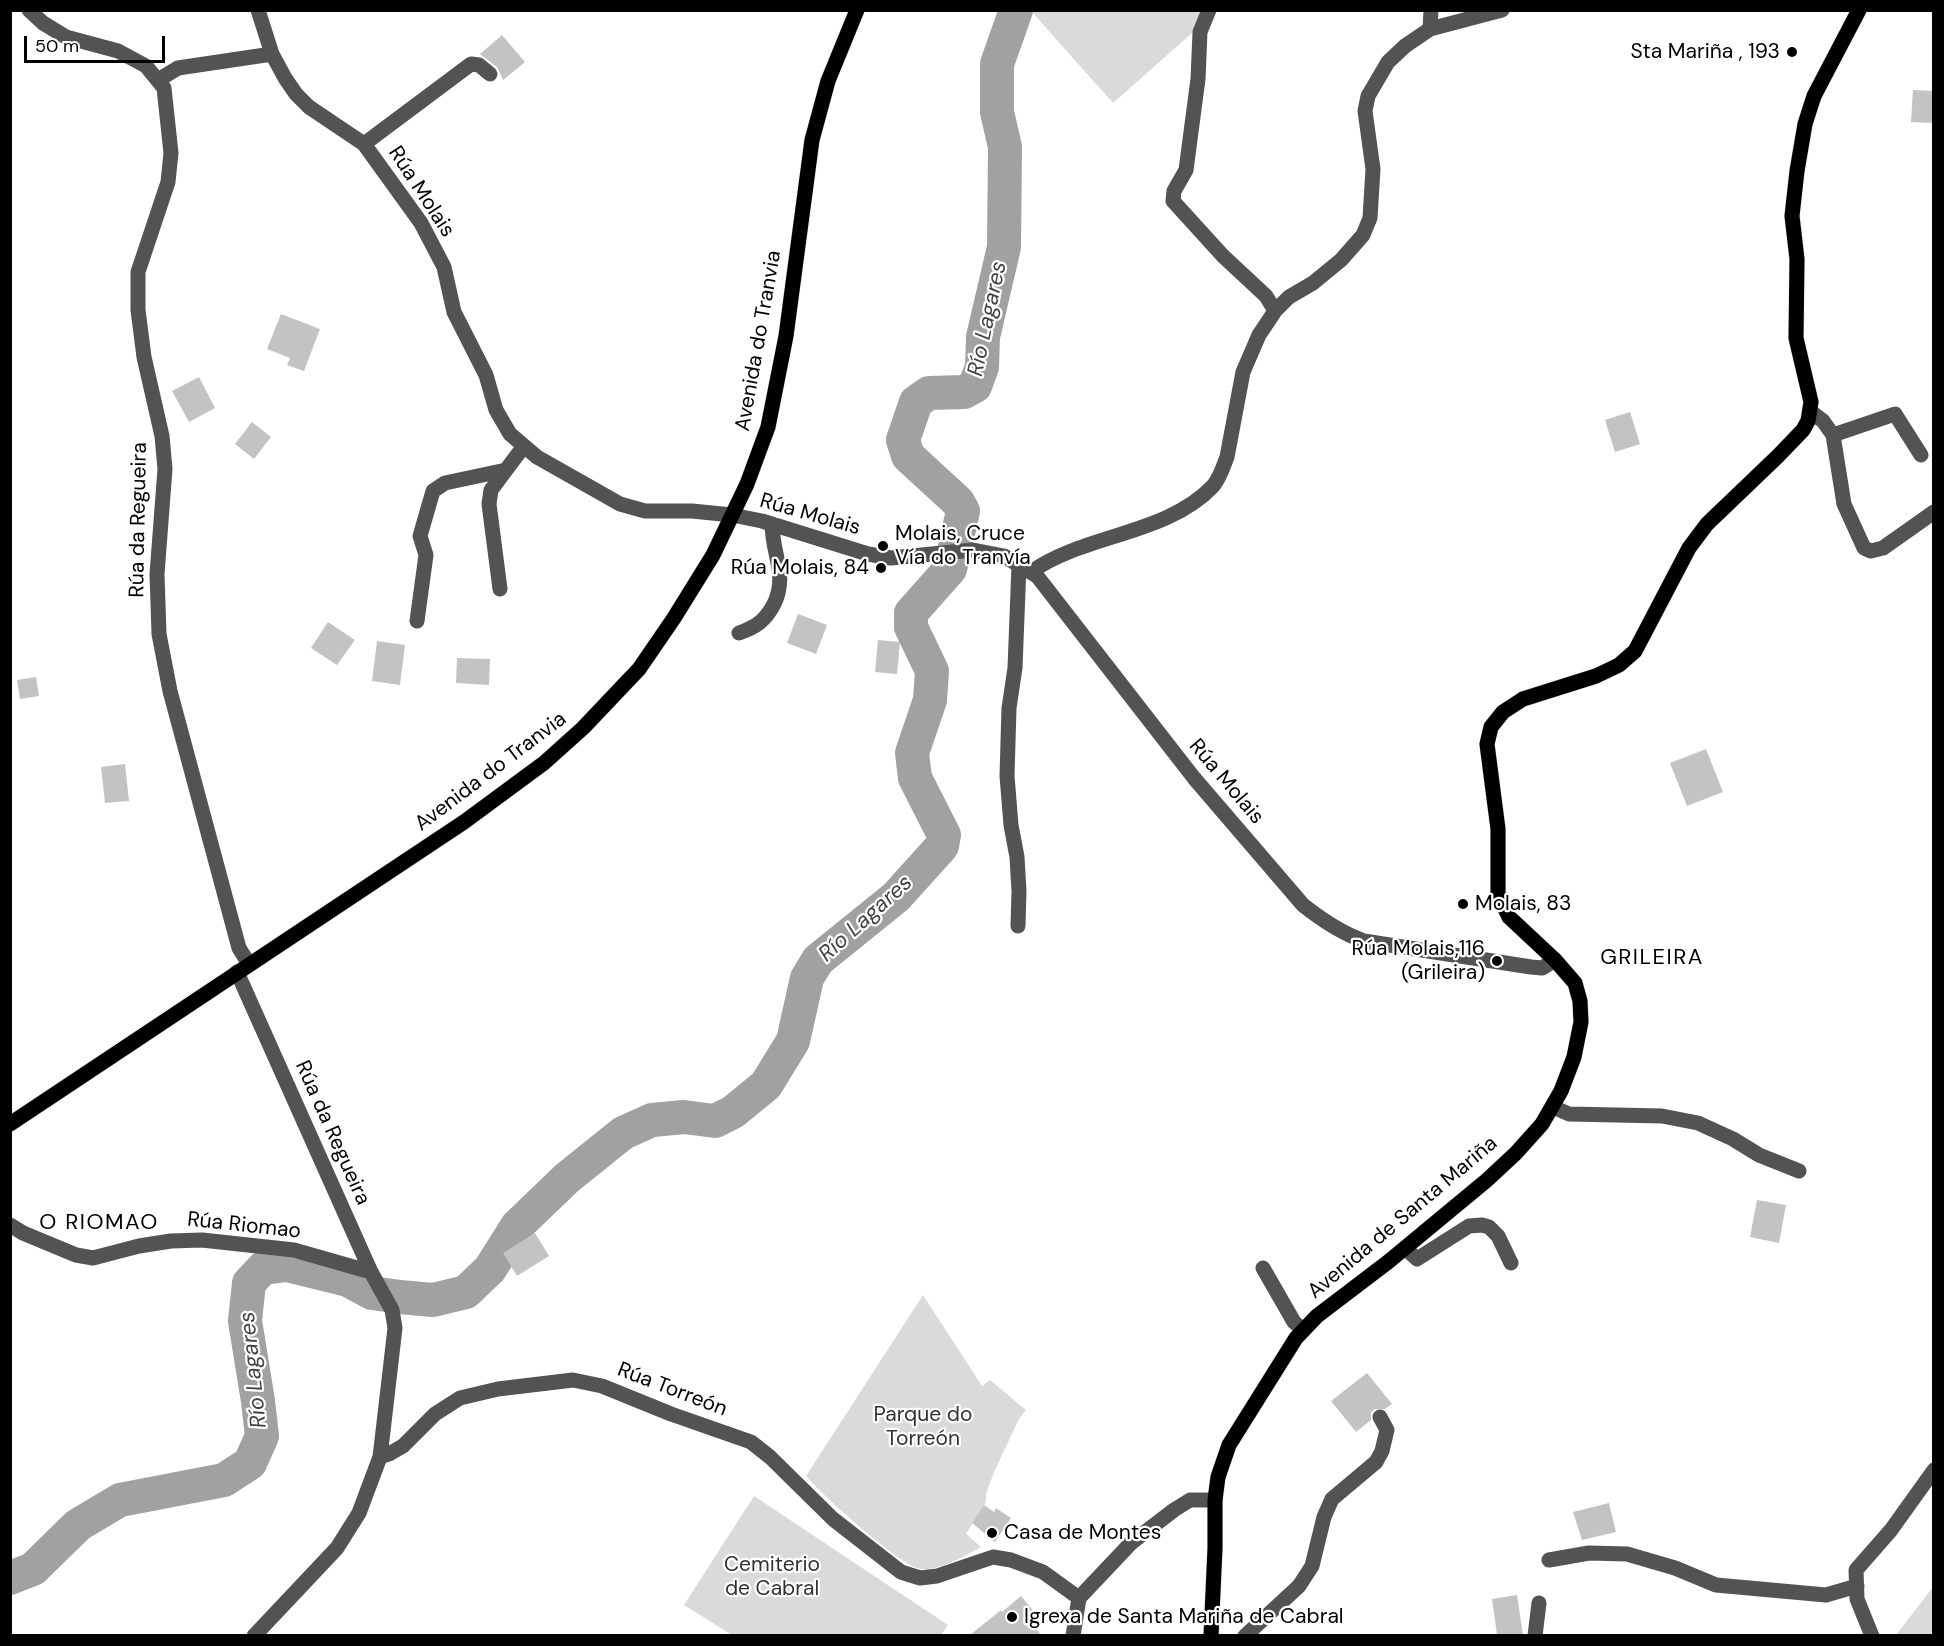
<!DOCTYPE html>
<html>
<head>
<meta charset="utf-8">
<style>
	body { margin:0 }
	#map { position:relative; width:1944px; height:1646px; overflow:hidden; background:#fff; font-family:"DM Sans",sans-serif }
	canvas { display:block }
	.frame { position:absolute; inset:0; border:12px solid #000; pointer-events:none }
	.scale { position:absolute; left:24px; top:36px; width:141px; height:27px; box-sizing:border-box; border:3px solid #000; border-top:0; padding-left:8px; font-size:18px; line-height:21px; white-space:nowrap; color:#000; -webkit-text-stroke:4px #fff; paint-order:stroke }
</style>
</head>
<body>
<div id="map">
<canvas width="1944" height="1646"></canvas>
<div class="frame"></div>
<div class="scale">50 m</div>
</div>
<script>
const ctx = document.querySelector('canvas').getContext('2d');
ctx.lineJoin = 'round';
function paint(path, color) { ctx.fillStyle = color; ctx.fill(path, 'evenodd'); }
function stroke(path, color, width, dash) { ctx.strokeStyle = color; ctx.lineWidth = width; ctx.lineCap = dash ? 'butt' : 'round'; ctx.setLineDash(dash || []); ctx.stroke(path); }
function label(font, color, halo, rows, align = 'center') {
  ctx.font = font + ' "DM Sans",sans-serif'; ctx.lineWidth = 4.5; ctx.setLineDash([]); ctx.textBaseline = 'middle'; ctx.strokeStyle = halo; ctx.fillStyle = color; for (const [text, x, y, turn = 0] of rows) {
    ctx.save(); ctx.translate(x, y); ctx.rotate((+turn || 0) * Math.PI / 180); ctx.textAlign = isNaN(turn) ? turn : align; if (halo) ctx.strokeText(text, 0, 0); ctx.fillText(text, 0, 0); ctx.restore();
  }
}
const green = new Path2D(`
	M1031 11H1217L1113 103Z
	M923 1295 982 1386 990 1380 1026 1410 1019 1419 994 1472 986 1494V1502L966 1534 981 1547C964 1556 942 1570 921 1569 901 1567 821 1494 806 1476Z
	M754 1496 948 1625 941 1635H732L684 1605Z
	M1933 1587V1635H1896Z`);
const river = new Path2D(`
	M10 1578 33 1569 78 1525 120 1500 224 1480 250 1463 262 1436 258 1401 245 1321 249 1283 263 1268 287 1265 348 1280 372 1293 400 1297 433 1300 466 1292 490 1269 517 1226 567 1178 623 1133 652 1120 684 1117 715 1121 733 1112 766 1085 793 1041 807 978 818 960 896 897 942 846 944 835 915 778 912 753 930 700 932 671 911 627V613L950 569 963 511 958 502 908 456 903 440 916 402 929 393 964 392 975 386 982 367 983 337 1004 247 1005 147 997 112V64L1016 10`);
const building = new Path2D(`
	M502 35 525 62 503 80 497 67 480 54Z
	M1913 90 1934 91V123L1911 122Z
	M281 314 320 329 304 371 287 365 290 358 267 349Z
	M199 377 215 408 189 422 172 391Z
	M1630 412 1640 444 1615 452 1605 420Z
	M252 422 271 437 254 459 235 444Z
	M798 614 827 625 816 654 787 643Z
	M328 622 355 640 337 665 311 648Z
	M878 640 900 642 897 674 875 672Z
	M377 641 405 645 400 685 372 681Z
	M457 658 490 659 489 685 456 683Z
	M36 677 39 696 20 699 17 680Z
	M1706 749 1723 792 1687 806 1670 763Z
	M125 764 129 801 105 803 101 767Z
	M1757 1200 1786 1205 1779 1243 1750 1237Z
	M535 1233 549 1256 517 1276 503 1253Z
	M1367 1373 1392 1404 1385 1409H1375L1371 1412V1420L1356 1432 1331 1401Z
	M1609 1503 1616 1532 1582 1540 1573 1512Z
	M984 1505 994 1512 996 1508 1011 1518 995 1542 972 1523Z
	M1517 1595 1523 1635H1497L1492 1599Z
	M1021 1596 1036 1614 1029 1621 1041 1635H970L1001 1610 1002 1612Z`);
const minor = new Path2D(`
	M29 10 43 23 66 37 118 51 146 66 164 88 171 153 168 182 138 272V310L144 357 162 436 165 469 157 574 159 634 170 691 239 948 249 964
	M258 10 272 54 285 78 296 94 309 107 364 144 421 223 444 267 454 312 486 375 496 410 510 434 537 457 620 504 645 511H692L732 515 762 521 868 554 891 558 973 550 1004 556 1037 576 1194 778 1303 905C1322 920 1341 933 1364 941L1531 967 1542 968 1555 960
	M1209 10 1200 32 1198 79 1186 170 1174 191 1173 201 1223 256 1266 296 1275 311
	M1430 29 1431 10
	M158 80 178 68 272 54
	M364 144 471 64 479 65 490 74
	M1810 411 1823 421 1833 435 1844 504 1864 548 1871 551 1883 548 1934 512
	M1833 435 1895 414 1921 455
	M1031 572C1084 534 1167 535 1213 486 1220 478 1223 467 1227 457L1243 372 1259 335 1275 311 1289 297 1313 283 1341 260 1363 235 1370 218 1373 169 1365 111 1368 96 1388 62 1405 46 1430 29 1502 10
	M500 589 489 504 491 490 506 470
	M417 621 426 555 420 536 433 491 445 483 506 470 524 446
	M739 633C756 627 765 621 774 604 788 575 772 554 772 524
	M1018 926 1019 891 1017 857 1011 825 1007 776 1009 708 1015 668 1019 565
	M237 972 371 1272 392 1310 395 1328 380 1457 359 1513 337 1548 254 1636
	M1553 1107 1569 1114 1662 1116 1698 1123 1733 1139 1759 1155 1799 1171
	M10 1225 23 1233 76 1255 93 1258 139 1246 171 1241 202 1240 294 1250 371 1272
	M1405 1248 1417 1259 1469 1226 1482 1225 1489 1227 1498 1236 1511 1263
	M1263 1268 1294 1322 1303 1330
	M380 1457 389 1454 403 1446 435 1414 460 1398 498 1389 573 1380 602 1386 671 1414 751 1442 770 1457 833 1519 901 1572 920 1578 937 1576 993 1557 1011 1560 1043 1572 1079 1598 1131 1543 1174 1510 1190 1500H1215
	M1549 1560 1589 1553 1627 1554 1675 1568 1716 1585 1826 1595 1857 1586
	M1073 1636 1079 1598
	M1245 1636 1299 1586 1312 1566 1324 1517 1332 1499 1376 1462 1382 1451 1387 1430 1380 1417
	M1535 1636 1539 1603
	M1872 1636 1857 1599 1856 1570 1891 1530 1934 1470`);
const major = new Path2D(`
	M10 1124 464 822 544 763 583 728 639 669 674 618 713 555 747 484 768 427 786 336 812 140 828 81 857 10
	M1211 1636 1215 1548V1500L1218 1477 1229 1445 1296 1338 1317 1316 1388 1262 1487 1180 1516 1153 1542 1124 1561 1091 1574 1057 1581 1022 1580 1001 1575 983 1555 960 1509 917 1498 894V829L1487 744 1491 727 1503 712 1523 699 1596 676 1619 665 1635 651 1689 548 1707 524 1778 456 1803 430 1808 421 1811 402 1796 338 1797 259 1792 216 1797 171 1805 124 1814 96 1859 10`);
const markers = [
	[1792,52,6,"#000"],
	[883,546,6,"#000"],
	[881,568,6,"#000"],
	[1463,904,6,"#000"],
	[1497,961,6,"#000"],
	[992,1533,6,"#000"],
	[1012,1617,6,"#000"]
];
const poiNames = [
	["Sta Mariña , 193",1780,52,"right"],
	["Molais, Cruce",895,534],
	["Vía do Tranvía",895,558],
	["Rúa Molais, 84",869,568,"right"],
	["Molais, 83",1475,904],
	["Rúa Molais,116",1485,949,"right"],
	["(Grileira)",1485,973,"right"],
	["Casa de Montes",1004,1533],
	["Igrexa de Santa Mariña de Cabral",1024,1617]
];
const streetNames = [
	["Rúa Molais",421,192,57],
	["Avenida do Tranvia",759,341,-80],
	["Rúa Molais",810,515,16],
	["Rúa da Regueira",139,520,-89],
	["Avenida do Tranvia",491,772,-37],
	["Rúa Molais",1226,782,50],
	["Rúa da Regueira",332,1133,66],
	["Avenida de Santa Mariña",1403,1218,-40],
	["Rúa Riomao",244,1226,6],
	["Rúa Torreón",672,1390,21]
];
const parkNames = [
	["Parque do",923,1415],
	["Torreón",923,1439],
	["Cemiterio",772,1565],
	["de Cabral",772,1589]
];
const waterNames = [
	["Río Lagares",988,319,-78],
	["Río Lagares",866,919,-42],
	["Río Lagares",254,1370,-96]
];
const neighbourhoodNames = [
	["GRILEIRA",1652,958],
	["O RIOMAO",99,1223]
];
paint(green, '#dadada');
stroke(river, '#a1a1a1', 34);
paint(building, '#c3c3c3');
stroke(major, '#dbdbdb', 16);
stroke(minor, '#535353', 15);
stroke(major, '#000', 15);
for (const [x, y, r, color] of markers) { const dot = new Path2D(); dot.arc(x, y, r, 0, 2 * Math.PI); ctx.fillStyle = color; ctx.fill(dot); stroke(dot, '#fff', 2); }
label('21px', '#000', '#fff', poiNames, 'left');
label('21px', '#000', '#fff', streetNames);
label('21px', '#313131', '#fff', parkNames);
label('italic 22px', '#424242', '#fff', waterNames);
ctx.letterSpacing = '1.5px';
label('22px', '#000', '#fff', neighbourhoodNames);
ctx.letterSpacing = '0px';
</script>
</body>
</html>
